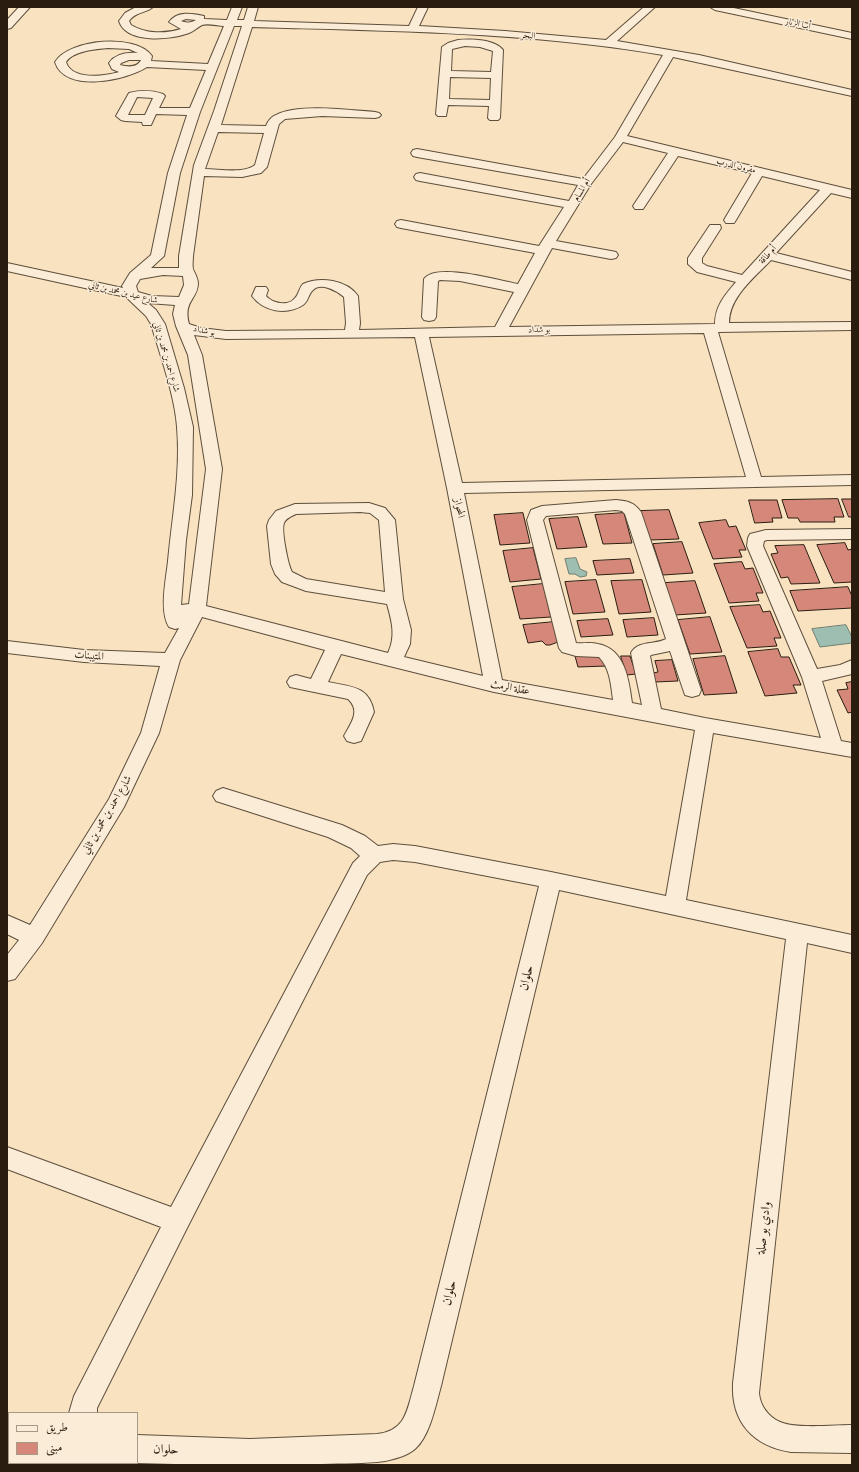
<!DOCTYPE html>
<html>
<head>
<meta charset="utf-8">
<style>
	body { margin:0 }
	#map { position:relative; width:859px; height:1472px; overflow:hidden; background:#f8e2c0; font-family:"IM FELL Great Primer",Amiri,serif }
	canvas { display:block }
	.frame { position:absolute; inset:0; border:8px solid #2a1d10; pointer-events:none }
	.legend { position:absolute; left:8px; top:1412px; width:130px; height:52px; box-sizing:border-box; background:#faecd6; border:1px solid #a79987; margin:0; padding:5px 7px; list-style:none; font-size:12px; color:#2a1d10 }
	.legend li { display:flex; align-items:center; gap:8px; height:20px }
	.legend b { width:20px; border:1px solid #a79987 }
</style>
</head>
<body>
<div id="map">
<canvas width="859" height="1472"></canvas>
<div class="frame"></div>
<ul class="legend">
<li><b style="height:5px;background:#faecd6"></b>طريق</li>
<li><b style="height:11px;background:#d5887a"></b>مبنى</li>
</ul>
</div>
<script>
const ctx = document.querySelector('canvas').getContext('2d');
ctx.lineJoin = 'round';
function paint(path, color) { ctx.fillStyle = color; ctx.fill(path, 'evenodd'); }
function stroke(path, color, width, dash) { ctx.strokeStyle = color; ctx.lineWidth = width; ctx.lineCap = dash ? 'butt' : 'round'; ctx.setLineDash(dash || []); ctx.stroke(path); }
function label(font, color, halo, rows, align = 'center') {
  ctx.font = font + ' "IM FELL Great Primer",Amiri,serif'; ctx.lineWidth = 3; ctx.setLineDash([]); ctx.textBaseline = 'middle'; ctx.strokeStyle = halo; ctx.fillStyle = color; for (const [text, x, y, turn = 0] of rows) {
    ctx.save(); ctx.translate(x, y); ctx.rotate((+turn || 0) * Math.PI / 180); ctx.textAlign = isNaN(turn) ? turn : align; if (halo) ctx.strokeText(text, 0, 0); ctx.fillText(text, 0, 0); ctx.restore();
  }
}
const water = new Path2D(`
	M576 558 580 569 587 572 586 576 580 577 575 574H569L565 559Z
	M846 625 852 637V643L820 647 812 629Z`);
const building = new Path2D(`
	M838 499 844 517H834L835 522H800L798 518H788L782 500Z
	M842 499H852V517H849Z
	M749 500H777L782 518H772L773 522 755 523Z
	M669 510 679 539 650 540 640 511Z
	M523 513 530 543 500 545 494 515Z
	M624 513 632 543 603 544 595 515Z
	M578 517 587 547 557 549 549 519Z
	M726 520 729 527 736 526 746 550H739L742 557 713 559 699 523Z
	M682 542 693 573 663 575 653 544Z
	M845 543 848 550 852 549V582L834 583 817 545Z
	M804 545 820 583 791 584 788 577 781 578 771 554 778 553 775 546Z
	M533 548 541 579 510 582 503 551Z
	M630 559 634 573 597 575 593 561Z
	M742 562 745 569 753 568 763 593H756L759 601 729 603 714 564Z
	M596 580 605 612 573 614 565 582Z
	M642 580 651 612 619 614 611 581Z
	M695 581 706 613 675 615 665 583Z
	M543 584 551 617 520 619 512 587Z
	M848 587 852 596V608L798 611 790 591Z
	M760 605 763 612 770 611 781 638H774L777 646 747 648 730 607Z
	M710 617 722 652 690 654 678 620Z
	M654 618 658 635 627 637 623 620Z
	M608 619 613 635 581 637 577 621Z
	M554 622 558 642 550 645H546L542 641 528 643 523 625Z
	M778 649 781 657H789L801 685H793L797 693 765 696 748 652Z
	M604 654 607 666 578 667 575 656Z
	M621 656H630L636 674 627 675Z
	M725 656 737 693 704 695 693 659Z
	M672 660 678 681 655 682 653 673 658 672 655 661Z
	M852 682V712L848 713 837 690 848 689 846 683Z`);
const minor = new Path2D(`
	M19 7H30L11 28 7 29V20Z
	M136 7H153C146 13 135 12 129 21L131 25C146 34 165 34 181 29L169 22C177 11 191 13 204 16V19L227 20 232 7H242L237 20H244L248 7H258L254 21 409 26 418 7H428L419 26 505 31 606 40 644 7H655L617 41 699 55 852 90V96L673 57 627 136 852 190V198L831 193 776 253 852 272V280L771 260C754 278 729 297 729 323L852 322V330L718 332 761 477 852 475V485L464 493 502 680 613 700C611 685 610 668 599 657L576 656 562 652 559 648 527 520 531 510 542 506 616 500C627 501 634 502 641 512L701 690 699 695 692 697 685 695 670 651 651 655 650 656 661 709 705 718 821 738 802 677 747 546 748 538 750 534 766 530 852 529V539L767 540 764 541 763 546 817 669 840 665 852 660V674L822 681 841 741 852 743V757L713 733 686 900 852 935V953L807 943 759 1393C760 1405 768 1417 780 1422 795 1429 835 1425 852 1425V1453L791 1452C753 1446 731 1422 733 1383L786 939 559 890 441 1386C436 1404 430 1435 416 1448 409 1455 395 1459 385 1461 365 1464 343 1463 322 1464 260 1466 199 1465 137 1463V1435L250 1439 377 1434C406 1431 407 1410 414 1386L539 886 415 862 393 860 380 862 367 875 186 1230 97 1408V1413H69L74 1396 161 1227 7 1169V1147L171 1207 353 863 360 856 351 848 328 837 216 801 213 796 216 791 223 788 342 825 365 836 378 846 393 844 415 846 551 872 666 896 695 730 494 692 341 654 328 682C350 687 369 685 374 712L361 741 354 743 347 741 344 736C351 723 361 711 348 699L290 687 287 682 290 677 296 675 311 679 325 650 202 617 180 660 159 733 124 807 42 943 15 979 7 981V955L19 940 7 934V915L30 925 109 799 141 733 160 666 84 662 7 653V641L84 650 165 653 179 628 175 629 169 627C159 611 166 580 168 561 172 517 181 472 177 427 175 396 160 355 151 324L146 316 126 297 7 271V263L123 288 122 286 130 273 151 255 168 173 187 115 156 114 151 125H143L142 122 125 121 121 120 116 116 129 93C141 90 151 90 163 94L165 96 159 108H190L206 70 147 67C127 80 65 94 55 62 69 39 136 33 152 56L151 61 208 64 224 26C218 26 208 23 202 25 198 27 194 31 189 33 171 40 126 44 119 21L125 13ZM186 19 196 20C192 23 185 23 181 21ZM234 26H242L214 111 194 165 179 256V268H151L164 256 180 173 200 112ZM252 27C389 31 528 32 663 55L615 137 583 179 417 149 413 150 411 153 413 156 417 157 578 185 569 201 420 173 416 174 414 177 416 180 420 181 564 207 539 246 401 220 397 221 395 224 397 227 401 228 535 253 518 284C500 281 436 262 424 279L422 317 424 320 429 321 434 320 436 317 438 281 440 280 460 281 514 292 495 327 359 330 360 323 358 296C347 280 320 276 303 284 299 288 299 294 295 298 288 307 272 303 266 296L268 290 266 287H256L252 296C263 311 286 316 303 305 309 301 308 294 313 290 321 282 337 291 344 297L346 323 345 330 226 331 201 328 189 324C183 301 197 300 198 284 198 278 195 274 193 269 192 265 193 260 193 256L204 176 242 177 261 173 267 167 279 124 285 119 322 116 375 118 379 117 381 115 379 113 375 112C351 110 297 103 276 115 271 117 268 121 266 126L221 125ZM108 48 129 49 138 53C127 52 115 54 109 63L112 69 119 72C105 76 72 81 66 62 73 51 96 49 108 48ZM129 60H141C137 68 128 67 120 65L121 63ZM137 97 153 98 145 115H128ZM218 132 264 133 255 165C243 174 220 169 205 169ZM623 142 668 153 633 206 635 209H643L678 156 752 173 724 220 726 223H734L736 220 762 176 820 190 742 275 707 266 702 263V258L721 228 720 225H710L688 258V264L697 272 736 282C725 295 715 306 715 324L509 327 552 248 611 259 616 258 618 255 616 252 611 251 556 241 591 184ZM163 275 183 276 184 285 179 297 152 296 138 292 136 286 140 279ZM148 303 175 305 173 314 176 326 188 355 206 469 189 604 181 605 186 540 192 495 193 427 184 388 165 324 156 310ZM704 333 746 477 462 483 429 337ZM194 335 226 339 415 337 447 488 483 676 404 657 410 644 411 630 403 599 395 520 385 508 369 503 295 504 276 511 269 520 267 526 271 564 275 574 282 582 306 591 387 604C392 622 396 636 388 653L206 606 222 469 202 355ZM616 510 622 511 625 514 666 639C655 645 638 640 631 653L642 705 632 703C629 680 625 649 598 644 590 642 583 644 576 643L543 520 546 516ZM360 512 370 513 379 520 385 592 306 579 292 572C288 565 281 530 284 523 286 518 292 516 296 514Z
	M710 7H729L852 33V39L715 10Z
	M458 40C471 39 494 39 503 50L500 118 498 120H490L488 118 489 106 448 105 446 116H438L436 114 442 47 448 43ZM465 46 480 47 493 51 491 72 451 71 452 49ZM450 77 491 78 490 100 449 99Z`);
const farStreetnames = [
	["أبــا الزبار",798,24,12],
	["البحر",528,36,4],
	["مقرون الدرب",736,166,14],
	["أم المسام",582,190,-58],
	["أم طاقة",768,255,-48],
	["شارع عيد بن محمد بن ثاني",123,293,13],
	["بو شداد",539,330,-1],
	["بو شداد",204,331,11],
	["شارع احمد بن محمد بن ثاني",166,357,73]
];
const streetNames = [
	["المحواز",459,508,79],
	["المتيبنات",89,656,5],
	["عقلة الرمث",510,688,11],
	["شارع احمد بن محمد بن ثاني",107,815,-60]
];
const nearStreetnames = [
	["حلوان",527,978,-76],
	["وادي بو صلة",764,1228,-84],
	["حلوان",450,1293,-76],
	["حلوان",166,1450,2]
];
paint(water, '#9dbeb1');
stroke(water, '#6f7e71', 1);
paint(building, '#d5887a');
stroke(building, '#2a1d10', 1);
stroke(minor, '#5e4e3c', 2);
paint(minor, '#faecd6');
label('9px', '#2a1d10', '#faecd6', farStreetnames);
label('11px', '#2a1d10', '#faecd6', streetNames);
label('13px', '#2a1d10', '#faecd6', nearStreetnames);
</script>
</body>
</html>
